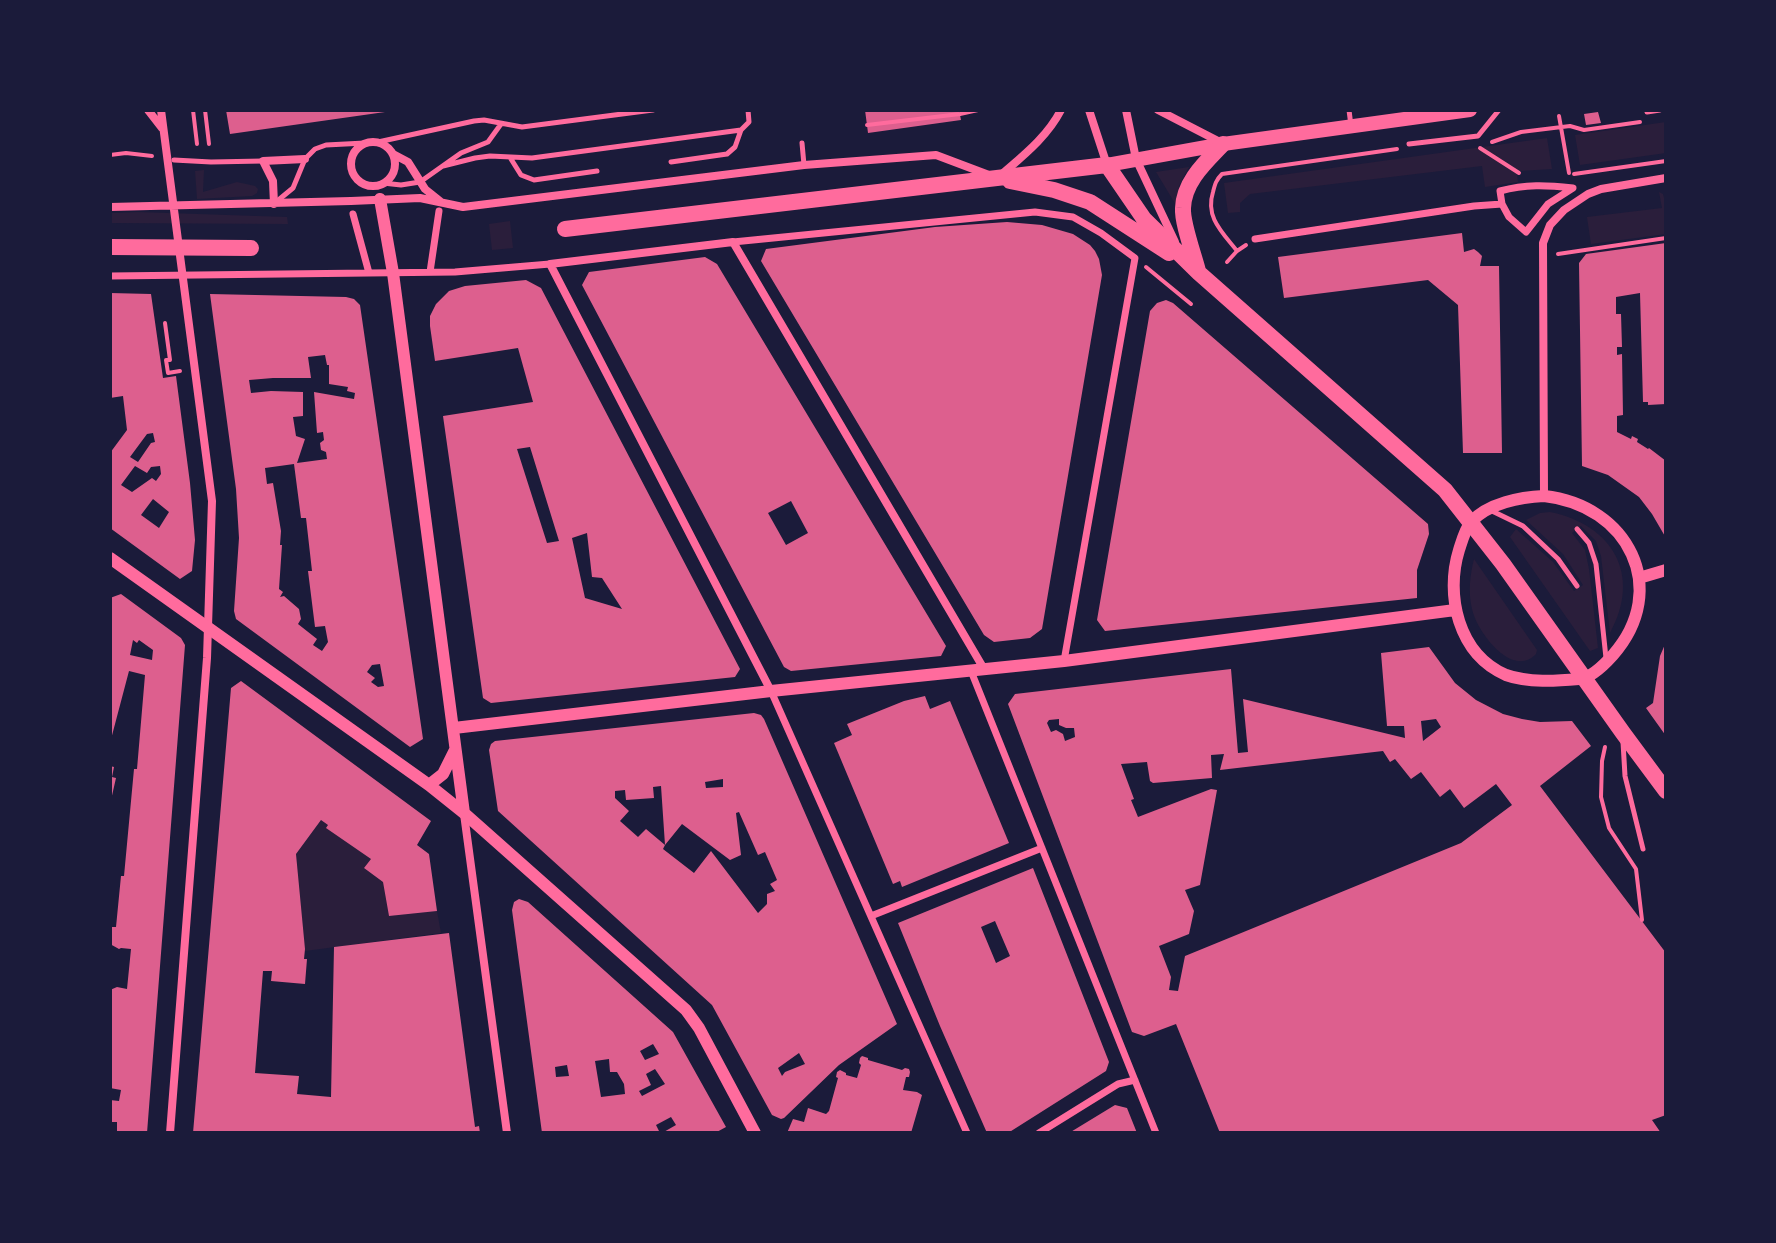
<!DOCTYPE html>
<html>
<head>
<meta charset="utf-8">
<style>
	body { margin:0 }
	#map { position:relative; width:1776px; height:1243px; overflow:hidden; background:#1b1b3a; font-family:"Noto Sans",sans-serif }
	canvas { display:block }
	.frame { position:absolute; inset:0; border:112px solid #1b1b3a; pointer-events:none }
</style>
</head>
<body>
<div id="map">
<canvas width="1776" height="1243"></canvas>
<div class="frame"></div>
</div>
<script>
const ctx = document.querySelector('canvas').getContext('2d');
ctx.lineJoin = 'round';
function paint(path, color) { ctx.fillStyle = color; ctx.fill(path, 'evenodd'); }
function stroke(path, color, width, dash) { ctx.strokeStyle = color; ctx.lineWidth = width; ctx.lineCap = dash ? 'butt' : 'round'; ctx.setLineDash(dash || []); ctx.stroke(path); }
const green = new Path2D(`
	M1666 122V153L1580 165 1575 135Z
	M1547 138 1552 169 1520 171 1517 175 1518 182 1485 187 1482 166 1250 194 1240 203V212L1228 213 1224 183Z
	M1189 167 1179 186 1176 205 1156 172Z
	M204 170 203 192 237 182 255 186 258 189 257 193 252 196 197 199 195 171Z
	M1659 192 1663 194 1666 206V234L1591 244 1587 217 1662 208Z
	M138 212 287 217 288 224 110 223V213Z
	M510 221 513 248 492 250 489 224Z
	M1550 512C1613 525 1642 575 1610 633L1601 556 1596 541 1581 526 1572 533 1585 550 1589 569 1598 648 1590 651 1510 537 1516 529 1553 562 1574 591 1583 585 1563 554 1526 520 1540 513Z
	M1474 559 1537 650 1536 654C1512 679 1477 632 1472 609 1468 592 1470 575 1474 559Z
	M321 820 328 825 327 828 371 859 364 868 383 882 389 916 437 911 441 933 305 951 296 854Z`);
const building = new Path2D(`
	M226 110H385V112L230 134Z
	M865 110H959L961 120 868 133Z
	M1598 112 1601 123 1586 125 1584 114Z
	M1007 222 1042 225 1073 234 1090 245 1095 251 1099 259 1102 275 1042 629 1030 638 994 642 984 635 761 261 766 249 935 227Z
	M1462 233 1464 252 1474 249 1478 252 1482 256 1480 266H1499L1502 453H1463L1458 305 1428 280 1284 298 1278 257Z
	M1666 243V404L1648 405V402H1643L1640 293 1616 297V314H1621L1622 347H1617V355L1622 354 1623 415 1617 416V432L1631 439 1632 436 1638 439 1637 442 1648 449 1649 448 1666 461V538L1652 514 1639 497 1608 475 1582 466 1579 263 1586 254Z
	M705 257 717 264 946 646 941 656 791 671 784 667 582 285 589 272ZM791 501 808 533 786 545 768 513Z
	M526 280 541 288 740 669 735 677 491 703 483 698 443 416 533 402 518 348 435 361 430 326V316L436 304 449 291 465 286ZM530 447 559 541 547 543 517 449ZM587 533 592 577 602 578 622 609 585 598 572 538Z
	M110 293 151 294 163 378 176 376 190 483 195 540 192 571 180 579 110 528V453L127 430 123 396 110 398ZM153 433 155 442 151 443 138 462 130 457 147 434ZM135 466 147 473 151 467 160 466 161 474 156 481 152 478 132 492 121 485ZM153 499 169 512 159 528 141 515Z
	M210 294 346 297 354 299 360 305 423 739 410 747 236 619 234 611 239 538 236 489ZM325 355 327 365H329V384L348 387 347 391 355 393 354 399 314 392 317 433 323 432 324 440 320 443 321 450 326 452 327 459 297 463 305 439 296 436 293 417 303 416V392L271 391 251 393 249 380 273 378H311L308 357ZM294 464 301 518H306L312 571H308L315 627 325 626 328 642 322 651 313 645 317 639 298 624 301 619 299 609 284 596 280 597 283 592 279 589 282 545H280L281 531 273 483 267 484 265 468ZM380 664 384 686 378 687 371 682 375 678 367 672 372 665Z
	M1166 300 1173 303 1428 524 1429 534 1417 570V598L1105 631 1097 620 1150 311 1157 303Z
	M121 594 181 638 185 645 147 1133H117V1122H110V1100L119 1101 121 1090 110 1088V990L117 987 127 989 131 949 121 948 119 949 110 944V927H116L121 876H124L134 769H137L145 675 129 671 110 743V598ZM133 640 137 643 139 640 153 650 152 660 130 655Z
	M1666 642V736L1646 708 1653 703 1660 656Z
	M1429 647 1455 683 1476 700 1503 714 1522 719 1540 722 1572 721 1591 746 1540 786 1666 953V1115L1652 1120 1661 1133H1220L1176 1024 1144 1036 1132 1032 1008 704 1015 694 1231 669 1238 753 1248 752 1243 699 1405 738 1404 726H1387L1381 653ZM1059 719V725L1066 728H1074L1075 737 1065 741 1063 734 1056 730 1051 732 1047 723 1049 720ZM1436 719 1441 727 1423 741 1421 721ZM1383 751 1390 762 1395 759 1411 779 1421 772 1440 797 1450 789 1464 808 1496 784 1512 805 1461 843 1185 956 1178 991 1169 990 1171 977 1159 946 1189 934 1194 911 1185 890 1200 885 1217 790 1211 789 1138 817 1131 800 1134 799 1121 764 1147 762 1150 781 1153 783 1212 778 1211 755 1224 754 1220 770Z
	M241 681 431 821 417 845 429 854 437 911 389 916 383 882 364 868 371 859 326 828 328 825 321 820 296 854 305 949 304 959H307L305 984 271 981 272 971H263L255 1073 299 1076 297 1094 331 1097 334 947 449 933 475 1127 479 1126 480 1133H193L231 688Z
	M925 696 930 709 950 701 1009 843 902 887 900 881 893 884 834 743 852 735 847 724 904 701Z
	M754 713 761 715 764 719 897 1024 839 1065 784 1118 781 1119 772 1115 712 1005 498 811 489 750 491 744 495 741ZM723 779V787L706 788 705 782ZM661 786 665 845 682 824 730 860 741 855 736 813 739 812 758 855 765 852 777 880 770 884 775 891 767 894V904L758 913 711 851 694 873 663 849 665 845 646 829 638 837 620 821 629 811 615 798V791L625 790 626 800 654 798 653 787ZM799 1053 805 1064 785 1072 782 1076 778 1068Z
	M110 766 114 767 112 777 116 778 111 800Z
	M1033 868 1109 1062 1106 1071 1008 1133H987L940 1026 898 923ZM995 921 1010 956 996 963 981 927Z
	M519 899 528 902 673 1032 726 1127 715 1133H662L676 1125 671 1117 656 1125 660 1133H542L512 910 514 902ZM653 1044 659 1054 645 1060 640 1051ZM609 1059 610 1072H617L624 1084 625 1094 601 1097 595 1061ZM567 1065 569 1076 556 1077 555 1067ZM655 1069 665 1084 642 1096 639 1091 651 1085 646 1074Z
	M862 1056 868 1058V1060L902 1070 905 1068 909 1069 910 1072 909 1077H906L903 1090 917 1092 922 1095 911 1133H787L793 1119 804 1122 808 1108 826 1114 829 1111 838 1078 836 1077 837 1072 840 1070 846 1073V1075L857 1078 861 1065 859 1063 860 1058Z
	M1115 1105 1127 1108 1137 1133H1069Z`);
const path = new Path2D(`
	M193 110 197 144
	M205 110 209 144
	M1559 116 1569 173
	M867 125 960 114 978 110
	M1492 142 1521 132 1570 126 1584 130 1640 122
	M1480 148 1519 173
	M110 155 126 153 152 156
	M1574 174 1666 161
	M1237 251C1222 232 1205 217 1213 192 1215 184 1216 180 1222 174L1397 149
	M1558 254 1666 238
	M1227 262 1237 251 1246 245
	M1146 267 1191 304
	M165 323 170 360H166L168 373 180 371
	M1605 747 1602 761 1601 797 1609 828 1636 869 1642 920`);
const service = new Path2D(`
	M1349 110 1351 126
	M1647 112 1660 110
	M378 142 474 121 484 120 522 127 653 110
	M802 143 804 165
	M1409 144 1478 136 1499 110
	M511 159 521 175 534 180 597 171
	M174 160 211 162 263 161
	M671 162 727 154 735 147 741 130
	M443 166 475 158 490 156 532 158 741 130 749 122 748 110
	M383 183 401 185 420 182 461 153 488 142 501 124
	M276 202 293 188 305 159 315 149 326 145 365 143
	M1492 511 1523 526 1558 559 1577 586
	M1577 529 1589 543 1596 564 1606 658
	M1623 742 1625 776 1643 849`);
const pedestrian = new Path2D(`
	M353 214 369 273
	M1255 239 1474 206 1502 204 1500 191C1526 184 1546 185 1573 188L1548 204 1526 232 1509 217 1502 204
	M733 242 1035 212 1073 217 1101 233 1135 258 1064 661
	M430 272 439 211
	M110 276 455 272 550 264
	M971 671 1156 1133
	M771 691 967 1133
	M871 916 1042 848
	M1039 1133 1118 1084 1135 1080`);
const minor = new Path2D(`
	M148 110 162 128
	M161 110 212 501 207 658 170 1133
	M1089 110 1107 165
	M1126 110 1136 159 1175 242
	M1158 110 1222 143
	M351 164a22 22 0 1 1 44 0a22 22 0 1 1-44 0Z
	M393 154 408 162 425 189 440 201
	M1001 175C1024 155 1047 137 1061 110
	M274 204 273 181 263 161 305 159
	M110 207 351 201 420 198 463 207 804 165 936 155 989 175
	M1544 496 1543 243 1550 225 1564 210 1588 194 1601 189 1666 178
	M771 691 550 264 733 242 984 669
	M464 814 507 1133`);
const tertiary = new Path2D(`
	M380 199 393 273 464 813
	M1544 496C1628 505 1671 589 1613 655 1605 664 1591 678 1579 679 1557 681 1528 683 1506 675 1458 654 1445 595 1459 550 1462 541 1465 529 1471 522 1488 503 1521 497 1544 496Z
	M110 558 429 785 464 813 686 1010 699 1028 755 1133
	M1639 578 1666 570
	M454 728 771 691 1064 661 1455 610
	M429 785 443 774 455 750`);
const secondary = new Path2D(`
	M1107 165 1223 144 1470 110`);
const trunk = new Path2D(`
	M1010 181 1054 190 1090 202 1169 253
	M565 229 1107 165 1144 219 1199 273 1445 490 1503 564 1623 733 1666 791
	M110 247 251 248
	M1198 271C1194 255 1182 223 1183 208 1184 181 1206 162 1223 144`);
paint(green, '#2a1e3b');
paint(building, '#dd5f8e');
stroke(path, '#ff6b9d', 4);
stroke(service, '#ff6b9d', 5);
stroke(pedestrian, '#ff6b9d', 7);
stroke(minor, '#ff6b9d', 8);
stroke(tertiary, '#ff6b9d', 12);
stroke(secondary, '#ff6b9d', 14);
stroke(trunk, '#ff6b9d', 16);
</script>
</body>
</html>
